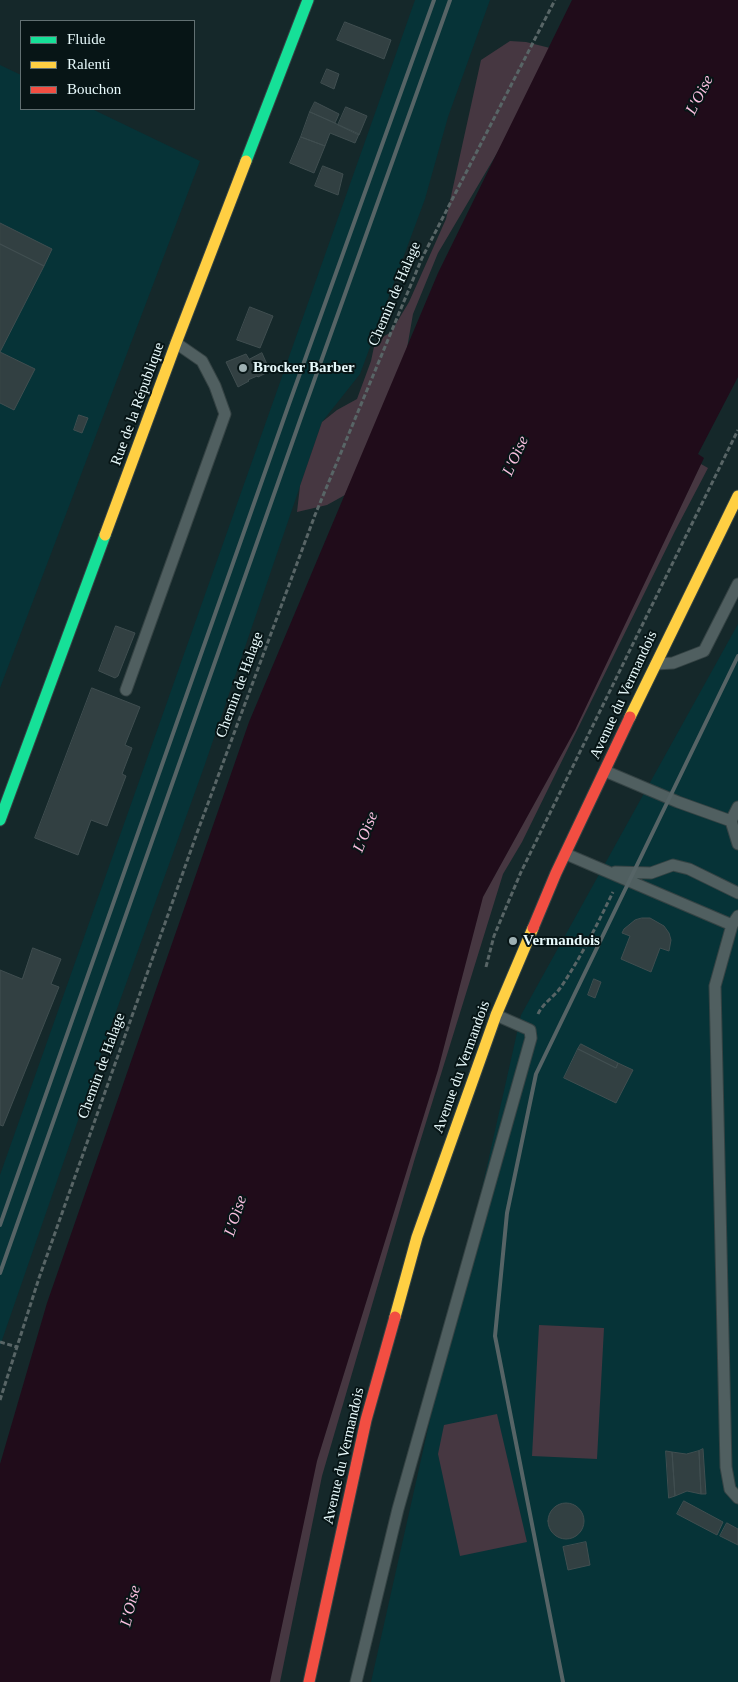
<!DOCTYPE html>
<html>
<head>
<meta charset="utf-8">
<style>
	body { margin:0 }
	#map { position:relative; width:738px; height:1682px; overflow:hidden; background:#15282a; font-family:"Times New Roman",serif }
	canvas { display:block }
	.legend { position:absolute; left:20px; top:20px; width:175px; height:90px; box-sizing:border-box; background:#071516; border:1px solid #617072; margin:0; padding:6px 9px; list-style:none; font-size:15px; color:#e7f9fb }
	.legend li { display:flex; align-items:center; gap:10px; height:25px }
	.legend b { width:25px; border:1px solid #617072 }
</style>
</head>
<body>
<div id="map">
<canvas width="738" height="1682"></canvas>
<ul class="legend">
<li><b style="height:6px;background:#16e098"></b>Fluide</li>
<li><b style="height:6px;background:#ffcf43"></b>Ralenti</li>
<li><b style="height:6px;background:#f24e42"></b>Bouchon</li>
</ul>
</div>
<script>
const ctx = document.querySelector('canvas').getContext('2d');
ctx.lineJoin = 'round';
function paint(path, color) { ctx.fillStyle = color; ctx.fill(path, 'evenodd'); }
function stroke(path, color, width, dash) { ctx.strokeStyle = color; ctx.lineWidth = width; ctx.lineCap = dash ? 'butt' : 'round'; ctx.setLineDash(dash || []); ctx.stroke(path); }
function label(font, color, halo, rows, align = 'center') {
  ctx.font = font + ' "Times New Roman",serif'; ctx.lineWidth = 4; ctx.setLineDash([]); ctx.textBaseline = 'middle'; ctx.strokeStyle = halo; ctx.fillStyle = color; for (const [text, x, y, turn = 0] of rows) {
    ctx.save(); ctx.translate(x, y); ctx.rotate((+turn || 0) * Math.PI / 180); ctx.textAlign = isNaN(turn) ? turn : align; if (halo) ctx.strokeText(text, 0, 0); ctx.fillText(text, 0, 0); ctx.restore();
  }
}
const built = new Path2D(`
	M415 0H490L448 117 425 199 360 374 322 422 204 767 104 1045 0 1346V1175Z
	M0 65 21 75V109H92L200 161 0 688Z
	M738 624V1682H371L521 1015Z`);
const green = new Path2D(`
	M510 41 526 42 558 50 438 253 413 314 403 371 345 495 327 505 297 512 300 486 322 422 337 410 357 399 371 361 375 342 391 332 409 302 446 219 481 60Z
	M701 464 708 468 675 531 522 842 503 874 415 1158 322 1476 280 1682H260L297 1483 490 869 686 468Z
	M539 1325 604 1328 597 1459 532 1456Z
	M497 1414 527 1542 460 1556 438 1454 444 1425Z`);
const water = new Path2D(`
	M572 0H738V377L698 454 704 458 575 730 483 897 438 1070 317 1461 270 1682H0V1464L47 1303 249 722 438 273Z`);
const building = new Path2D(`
	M345 22 391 40 384 59 337 40Z
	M327 69 339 74 334 89 321 83Z
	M315 102 339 114 335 123 310 112Z
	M346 107 367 116 359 135 338 125Z
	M310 112 359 134 355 143 330 133 325 146 301 137Z
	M301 137 325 146 314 173 290 163Z
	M323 166 343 174 338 195 315 186Z
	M0 223 52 249 44 266 0 244Z
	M0 244 44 266 0 352 35 369 14 410 0 403Z
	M250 307 273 316 260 348 237 340Z
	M262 353 270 371 258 377 257 376 248 380 249 381 238 387 226 362 246 354 249 359Z
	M79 415 88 418 82 433 74 430Z
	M116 626 135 633 118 676 115 678 99 671Z
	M92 688 140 707 125 745 132 748 122 774 126 776 107 826 91 820 78 855 35 838Z
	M642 918H650L664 926 669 933 671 940 669 951 660 948 651 972 621 959 630 936 622 933 624 929 635 920Z
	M33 948 61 959 51 984 59 987 3 1126 0 1125V970L22 979Z
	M594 979 601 982 595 998 588 995Z
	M581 1044 618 1063 616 1068 578 1049Z
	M578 1049 616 1068 618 1063 633 1070 616 1103 564 1078Z
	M703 1449 706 1494H701L699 1451Z
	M666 1451 672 1452 675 1496 669 1498Z
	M699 1451 701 1494 687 1491 675 1496 672 1452 686 1454Z
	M684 1501 723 1522 717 1535 677 1514Z
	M548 1521a18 18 0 1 1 36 0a18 18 0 1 1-36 0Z
	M727 1523 738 1529V1545L720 1536Z
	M586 1542 590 1565 568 1570 563 1547Z`);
const path = new Path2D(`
	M486 967 494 936 521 872 738 430
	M538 1014C543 1003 554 997 561 987 581 957 597 925 613 892
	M0 1342 17 1347
	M0 1400 39 1278 197 833 315 515 422 258 555 0`);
const lane = new Path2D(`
	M656 664 673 663 704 651 738 584
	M126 690 225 414 215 386 202 361 176 343
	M605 771 678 802 731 821
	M738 807 731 821 738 844
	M566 854 732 925
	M615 872 651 873 673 865 689 869 738 893
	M738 916 732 925 715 986 726 1467 730 1489 738 1498
	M356 1682 398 1509 531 1038 530 1030 496 1015`);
const fast = new Path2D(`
	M246 161 308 0
	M0 820 105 535`);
const slow = new Path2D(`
	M105 535 176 343 246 161
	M630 717 738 496
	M395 1317 417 1237 496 1015 533 928`);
const jam = new Path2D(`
	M533 928 556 873 630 717
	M309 1682 366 1420 395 1317`);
const rail = new Path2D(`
	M0 1225 289 404 434 0
	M0 1273 304 409 450 0
	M563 1682 495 1336 507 1213 536 1074 738 656`);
const markers = [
	[243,368,5,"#9eb0b2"],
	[513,941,5,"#9eb0b2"]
];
const streetNames = [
	["Chemin de Halage",395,294,-67],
	["Rue de la République",138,404,-70],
	["Chemin de Halage",240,685,-70],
	["Avenue du Vermandois",624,695,-65],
	["Chemin de Halage",102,1066,-70],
	["Avenue du Vermandois",462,1067,-70],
	["Avenue du Vermandois",344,1456,-77]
];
const poiNames = [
	["Brocker Barber",253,368],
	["Vermandois",523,941]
];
const waterNames = [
	["L'Oise",700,95,-63],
	["L'Oise",516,456,-66],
	["L'Oise",366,832,-68],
	["L'Oise",236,1216,-72],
	["L'Oise",131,1606,-76]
];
paint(built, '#063337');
paint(green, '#463741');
paint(water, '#200c1a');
paint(building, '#324042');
stroke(building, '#404e50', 1);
stroke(lane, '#354344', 13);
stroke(fast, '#354344', 13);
stroke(slow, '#354344', 13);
stroke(jam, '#354344', 13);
stroke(path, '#586566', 3, [5, 2.5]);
stroke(lane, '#505f60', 11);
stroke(fast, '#16e098', 11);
stroke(slow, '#ffcf43', 11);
stroke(jam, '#f24e42', 11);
stroke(rail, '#566466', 4);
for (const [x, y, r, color] of markers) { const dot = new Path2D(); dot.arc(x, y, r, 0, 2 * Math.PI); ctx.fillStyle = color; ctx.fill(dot); stroke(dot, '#071516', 2); }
label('15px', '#e7f9fb', '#071516', streetNames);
label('bold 15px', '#e7f9fb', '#071516', poiNames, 'left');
label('italic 16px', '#fac0e0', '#071516', waterNames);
</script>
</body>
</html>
